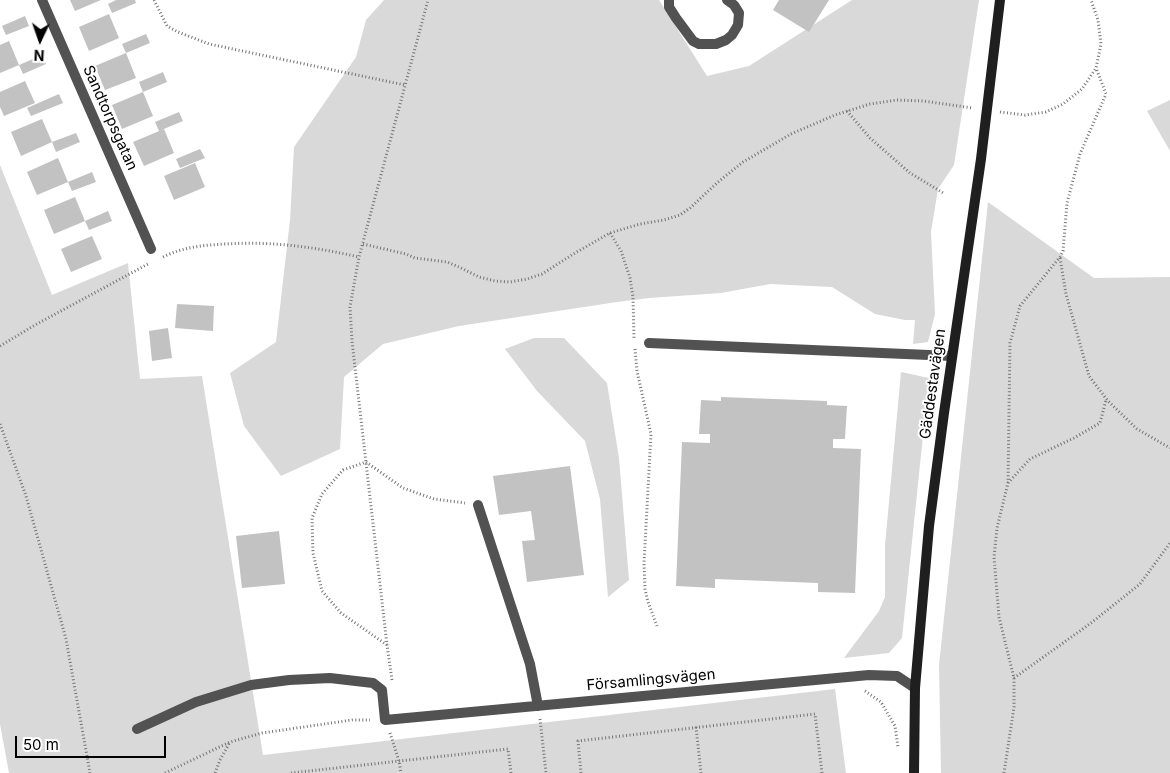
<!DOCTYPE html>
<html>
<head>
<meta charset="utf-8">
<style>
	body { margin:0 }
	#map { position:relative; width:1170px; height:773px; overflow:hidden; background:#fff; font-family:Inter,sans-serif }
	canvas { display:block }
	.north { position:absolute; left:15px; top:15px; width:50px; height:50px; -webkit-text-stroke:4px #fff; paint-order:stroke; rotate:183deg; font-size:14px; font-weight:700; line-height:20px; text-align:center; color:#000 }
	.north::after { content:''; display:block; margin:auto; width:18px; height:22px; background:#000; clip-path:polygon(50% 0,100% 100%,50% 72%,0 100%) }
	.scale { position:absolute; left:15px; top:736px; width:151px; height:22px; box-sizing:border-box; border:2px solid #000; border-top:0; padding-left:6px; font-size:15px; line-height:18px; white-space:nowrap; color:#000; -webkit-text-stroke:4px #fff; paint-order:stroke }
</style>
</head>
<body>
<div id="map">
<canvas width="1170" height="773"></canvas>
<div class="north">N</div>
<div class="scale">50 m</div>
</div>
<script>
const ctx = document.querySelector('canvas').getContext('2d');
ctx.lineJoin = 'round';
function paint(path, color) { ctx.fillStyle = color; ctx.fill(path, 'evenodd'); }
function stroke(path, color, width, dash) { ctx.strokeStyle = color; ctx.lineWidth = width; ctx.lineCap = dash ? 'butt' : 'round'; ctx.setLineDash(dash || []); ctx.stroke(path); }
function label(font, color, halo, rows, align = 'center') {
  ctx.font = font + ' Inter,sans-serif'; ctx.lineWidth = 4; ctx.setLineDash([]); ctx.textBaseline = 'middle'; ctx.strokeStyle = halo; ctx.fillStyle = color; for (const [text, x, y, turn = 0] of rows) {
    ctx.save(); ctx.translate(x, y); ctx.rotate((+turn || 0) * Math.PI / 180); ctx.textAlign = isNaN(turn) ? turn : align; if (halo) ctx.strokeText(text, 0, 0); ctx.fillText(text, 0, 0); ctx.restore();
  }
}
const green = new Path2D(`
	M384 0H659L707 76 749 66 852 0H979L954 165 938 189 931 232 935 314 928 342 913 344 915 320H905L875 314 832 287 770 284 721 293 649 298 617 302 459 326 383 344 344 377 340 449 281 476 244 426 230 373 276 342 290 220 294 147 356 57 366 20Z
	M1170 100V151L1147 111Z
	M0 165 52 295 128 263 140 379 202 376 263 755 835 689 846 773H9L0 724Z
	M988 202 1094 278 1170 277V773H941L939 665Z
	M534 338H564L607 383 619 458 629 580 608 597 600 499 585 441 537 391 505 349Z
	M901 372 929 378 902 638 889 653 844 658 879 611 885 597V545Z`);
const building = new Path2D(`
	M70 0H101L75 11Z
	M116 0H135L136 3 112 13 108 4Z
	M779 0H829L809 32 773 10Z
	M109 14 119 38 89 51 79 27Z
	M25 16 29 26 6 35 2 26Z
	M146 34 150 43 126 53 122 44Z
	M9 41 19 65 0 73V45Z
	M126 53 136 78 105 90 95 66Z
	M42 55 46 64 23 74 19 65Z
	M163 72 167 82 143 92 139 82Z
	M25 81 35 103 4 116 0 107V92Z
	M143 92 153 116 122 129 112 105Z
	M59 94 63 103 31 116 27 108Z
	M179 112 183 121 159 131 155 122Z
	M42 119 52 142 21 156 11 132Z
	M164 129 174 153 144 166 133 142Z
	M76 133 80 142 56 152 52 142Z
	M200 149 205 158 180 168 176 159Z
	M58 158 68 182 37 195 27 172Z
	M195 163 205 187 174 200 164 176Z
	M92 172 96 182 72 191 68 182Z
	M75 197 85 221 54 234 44 210Z
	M108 211 112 221 89 230 85 221Z
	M92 236 102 259 71 272 61 249Z
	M177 304 214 306 213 331 175 328Z
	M168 328 172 358 152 361 149 331Z
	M721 397 827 401V405L847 406 845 439H833V448L861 449 855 593 818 592V583L715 579V588L676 586 682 442 710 443V434H699L701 400 721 401Z
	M570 466 584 575 527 582 522 541 535 540 531 511 499 515 493 476Z
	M279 531 285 584 242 588 236 536Z`);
const path = new Path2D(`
	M154 0 167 26 178 32 209 44 405 85
	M847 111 870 138 910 173 945 194
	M1000 112 1025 115 1046 112 1063 104 1082 89 1096 68 1101 44 1098 20 1091 0
	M610 233 621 251 630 278 633 297 634 338
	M363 244 406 254 415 258 447 262 459 267 479 277 495 281 510 282 527 279 542 274 575 253 610 233 640 224 664 220 680 215 690 208 718 182 743 162 791 134 835 115 870 104 897 100 924 101 972 108
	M163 257C183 247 204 245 226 244 271 241 315 247 359 257
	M1060 258 1066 294 1089 376 1108 401 1137 429 1170 448
	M0 346 35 325 148 264
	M635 349 637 371 651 434 644 563 645 589 648 602 657 626
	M0 424 26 496 66 639 90 773
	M1008 483 1030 459 1074 438 1100 423 1106 400
	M387 645 341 613 322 591 313 553 312 518 322 494 343 470 366 462 403 488 434 499 465 503
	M1014 678 1091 623 1140 584 1170 543
	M392 680 387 645 352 341 350 307 359 257 428 0
	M865 691 881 702 895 726 898 747
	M540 719 546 773
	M696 727 701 773
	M390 733 399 761 401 773
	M165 773 230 742 262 733 352 720H370
	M215 773 220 760 230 742
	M291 773 508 749 511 773
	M581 773 578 741 815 714 822 773
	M1004 773 1014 707V678L999 617 994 557 997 528 1008 483 1010 343 1020 306 1060 257 1063 251 1067 203 1080 154 1106 94 1096 68`);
const lane = new Path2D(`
	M669 0V7L676 18 693 41 699 44H716L726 40 732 35 738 25 739 13 734 5 727 0
	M649 343 952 356
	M478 505 530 664 538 706
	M137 729 196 702 251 685 289 680 330 678 373 683 382 690 385 720 869 675 897 676 915 688`);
const street = new Path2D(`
	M42 0 151 249`);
const secondary = new Path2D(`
	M914 773 915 688 929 526 944 413 981 159 1000 0`);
const streetNames = [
	["Sandtorpsgatan",110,118,66],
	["Gäddestavägen",933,384,-82],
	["Församlingsvägen",651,680,-5]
];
paint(green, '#d9d9d9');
paint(building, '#c2c2c2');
stroke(path, '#747474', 3, [1, 2.5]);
stroke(lane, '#525252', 10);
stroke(street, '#525252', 10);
stroke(secondary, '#1f1f1f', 10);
label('15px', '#000', '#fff', streetNames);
</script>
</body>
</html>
